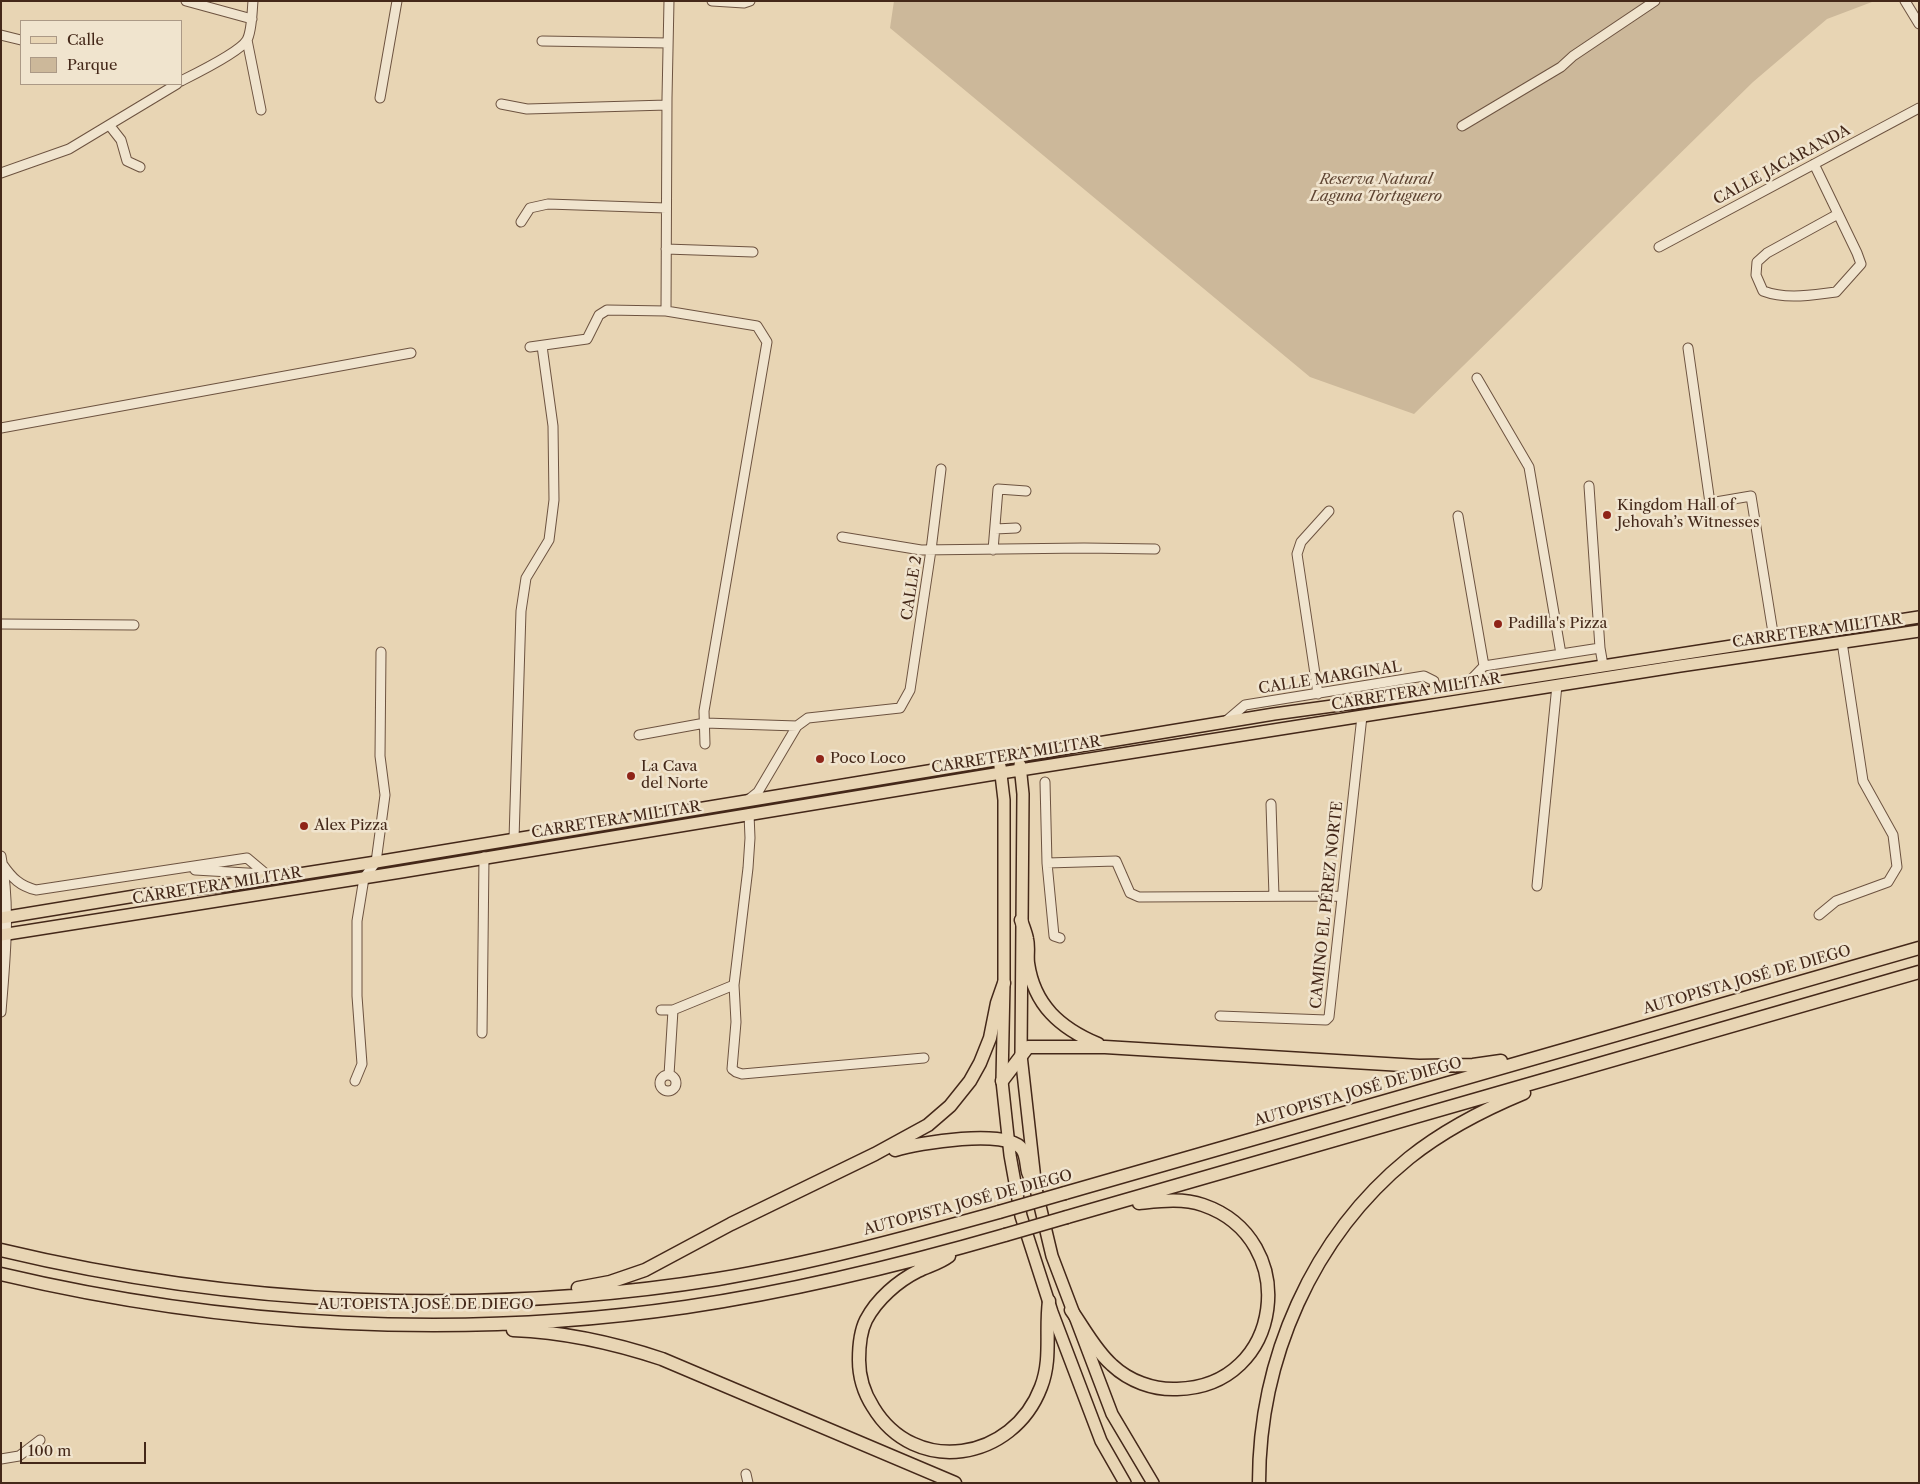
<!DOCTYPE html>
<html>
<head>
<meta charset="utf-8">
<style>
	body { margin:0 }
	#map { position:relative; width:1920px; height:1484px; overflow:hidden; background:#e8d5b4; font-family:"Libre Caslon Text",serif }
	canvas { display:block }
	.frame { position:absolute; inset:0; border:2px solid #442819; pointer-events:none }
	.legend { position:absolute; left:20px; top:20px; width:162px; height:65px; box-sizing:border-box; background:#f0e4ce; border:1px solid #ab9986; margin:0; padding:6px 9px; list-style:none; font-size:15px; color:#442819 }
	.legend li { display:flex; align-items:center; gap:10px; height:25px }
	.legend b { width:25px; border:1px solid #ab9986 }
	.scale { position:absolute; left:20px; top:1442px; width:126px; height:22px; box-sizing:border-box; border:2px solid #442819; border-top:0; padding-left:6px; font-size:15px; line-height:18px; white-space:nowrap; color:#442819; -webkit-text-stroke:4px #f0e4ce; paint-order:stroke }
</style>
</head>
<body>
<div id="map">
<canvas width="1920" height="1484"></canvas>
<div class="frame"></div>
<ul class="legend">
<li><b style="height:6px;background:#e8d5b4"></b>Calle</li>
<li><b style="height:14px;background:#ccb89a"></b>Parque</li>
</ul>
<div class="scale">100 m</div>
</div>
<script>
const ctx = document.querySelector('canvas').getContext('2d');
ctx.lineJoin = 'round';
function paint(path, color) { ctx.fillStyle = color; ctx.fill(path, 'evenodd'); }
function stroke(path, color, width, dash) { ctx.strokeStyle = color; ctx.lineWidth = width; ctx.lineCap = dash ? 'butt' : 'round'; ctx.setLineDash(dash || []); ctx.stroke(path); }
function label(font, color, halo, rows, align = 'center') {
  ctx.font = font + ' "Libre Caslon Text",serif'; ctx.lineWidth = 5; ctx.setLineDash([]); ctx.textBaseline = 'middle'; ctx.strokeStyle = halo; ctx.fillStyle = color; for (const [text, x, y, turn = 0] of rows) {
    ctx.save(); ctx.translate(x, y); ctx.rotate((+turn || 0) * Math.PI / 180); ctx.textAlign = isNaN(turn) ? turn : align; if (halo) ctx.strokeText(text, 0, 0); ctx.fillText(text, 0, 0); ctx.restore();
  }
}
const green = new Path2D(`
	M894 1H1871L1872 2 1827 19 1753 82 1414 414 1310 377 890 28Z`);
const minor = new Path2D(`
	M186 1 252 19
	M712 1 744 3 750 1
	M1905 1 1919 24
	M1 35 21 40
	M247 40 261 110
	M542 41 668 43
	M181 81C195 74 240 52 247 40 252 31 252 11 253 1
	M380 98 397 1
	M501 104 527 109 667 105
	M110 126 121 140 127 161 140 167
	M1462 126 1561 67 1573 56 1655 1
	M1814 164 1857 253 1861 264 1836 292C1811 295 1787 300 1763 291L1756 275 1757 262 1767 253 1838 214
	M1 173 69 149 177 84
	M521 222 530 208 548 204 666 208
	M1659 247 1919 108
	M666 249 753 252
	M666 311 667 98 669 1
	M530 347 587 339 599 315 607 310 666 311 757 326 767 342 704 711 705 744
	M1688 348 1710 503 1751 496 1774 639
	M1477 378 1529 467 1561 654
	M1 428 411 353
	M1589 486 1600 648 1603 665
	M1458 516 1484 666
	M995 529 1016 528
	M842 537 921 550 1084 548 1155 549
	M993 550 998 489 1026 491
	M1 624 134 625
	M1463 688 1484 666 1600 648
	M1318 694 1297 554 1301 542 1329 511
	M1225 722 1245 705 1424 676 1434 681 1435 692
	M639 735 705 723 797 726 808 718 900 708 910 690 931 550 941 469
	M1045 782 1047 863 1054 936 1060 938
	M748 800 758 792 797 726
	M1271 804 1274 896
	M749 814 750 838 748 868 734 985 736 1022 732 1069 736 1072 742 1074 924 1058
	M514 839 521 611 526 578 549 540 554 500 553 426 542 346
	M1 856C11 908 5 960 1 1012
	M1047 863 1116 861 1130 893 1139 897 1342 896
	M3 865C12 878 20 886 36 890L247 858 266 874
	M195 870 264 874
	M1537 886 1557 685
	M1819 915 1836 901 1888 882 1897 867 1893 835 1863 781 1842 642
	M661 1010H673L734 985
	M1220 1016 1326 1020 1329 1017 1362 716
	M482 1033 484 857
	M660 1083a8 8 0 1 1 16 0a8 8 0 1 1-16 0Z
	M669 1075 673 1010
	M355 1081 362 1064 357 996V921L364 878 376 862 385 795 380 756 381 652
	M1 1459 19 1456 40 1440
	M746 1474 748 1483`);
const major = new Path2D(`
	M1020 765 1023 794 1021 1055 1036 1189 1052 1256 1112 1414 1153 1483
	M1000 766 1004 800V983L1002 1081 1010 1155 1021 1216 1052 1312 1101 1441 1125 1483
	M1 918 141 895 229 885 376 862 1274 714 1435 692 1919 617
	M1 935 401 872 1001 773 1680 666 1919 631`);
const highway = new Path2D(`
	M1021 920C1023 926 1026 933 1027 939 1029 947 1027 955 1028 963 1034 1005 1060 1028 1098 1044
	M1002 1081 1028 1047H1105L1419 1066 1473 1065 1501 1061
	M895 1150C918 1143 1007 1128 1022 1149 1027 1156 1026 1165 1028 1172 1030 1178 1034 1184 1036 1189
	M1065 1193 1919 948
	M1067 1217 1919 972
	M1 1250C235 1306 480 1317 718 1279 813 1263 906 1238 999 1212
	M949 1256C940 1263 928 1266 918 1271 898 1281 877 1299 866 1320 860 1332 859 1347 859 1360 859 1377 864 1393 873 1407 915 1477 1013 1461 1041 1387 1052 1359 1045 1331 1049 1301
	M1 1274C225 1327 458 1340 686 1307 794 1291 901 1265 1005 1235
	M578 1288 610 1282 645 1270 731 1224 875 1154 928 1125 950 1106 970 1081 980 1063 990 1038 997 1003 1004 983
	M1071 1310C1084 1328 1095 1350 1112 1365 1129 1381 1153 1390 1177 1389 1284 1387 1302 1239 1203 1205 1182 1198 1160 1201 1139 1203
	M513 1330C564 1332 614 1343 662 1359L955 1483
	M1259 1483C1259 1359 1312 1237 1409 1158 1444 1130 1483 1110 1524 1093`);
const highwayBridge = new Path2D(`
	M999 1212 1065 1193
	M1005 1235 1067 1217`);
const markers = [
	[1607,515,5,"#8f2418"],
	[1498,624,5,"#8f2418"],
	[820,759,5,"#8f2418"],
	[631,776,5,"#8f2418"],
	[304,826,5,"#8f2418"]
];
const streetNames = [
	["CALLE JACARANDA",1782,165,-28],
	["CALLE 2",912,588,-81],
	["CARRETERA MILITAR",1817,631,-8],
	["CALLE MARGINAL",1330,678,-9],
	["CARRETERA MILITAR",1416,692,-9],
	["CARRETERA MILITAR",1016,755,-9],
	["CARRETERA MILITAR",616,820,-9],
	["CARRETERA MILITAR",217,886,-9],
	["CAMINO EL PÉREZ NORTE",1327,905,-84],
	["AUTOPISTA JOSÉ DE DIEGO",1747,980,-16],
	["AUTOPISTA JOSÉ DE DIEGO",1358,1092,-16],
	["AUTOPISTA JOSÉ DE DIEGO",968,1203,-15],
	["AUTOPISTA JOSÉ DE DIEGO",426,1305]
];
const parkNames = [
	["Reserva Natural",1376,180],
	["Laguna Tortuguero",1376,197]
];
const poiNames = [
	["Kingdom Hall of",1617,506],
	["Jehovah’s Witnesses",1617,523],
	["Padilla's Pizza",1508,624],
	["Poco Loco",830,759],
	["La Cava",641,767],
	["del Norte",641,784],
	["Alex Pizza",314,826]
];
paint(green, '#ccb89a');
stroke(minor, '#6d5340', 11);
stroke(major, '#442819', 14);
stroke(highway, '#442819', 15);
stroke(minor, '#f0e4ce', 9);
stroke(major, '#e8d5b4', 11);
stroke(highway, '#e8d5b4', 12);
stroke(highwayBridge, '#442819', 15, []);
stroke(highwayBridge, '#e8d5b4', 12);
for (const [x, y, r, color] of markers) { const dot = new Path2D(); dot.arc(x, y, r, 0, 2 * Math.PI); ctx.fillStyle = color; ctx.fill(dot); stroke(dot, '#f0e4ce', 2); }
label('15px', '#442819', '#f0e4ce', streetNames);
label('italic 15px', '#5f4533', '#f0e4ce', parkNames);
label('15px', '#442819', '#f0e4ce', poiNames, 'left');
</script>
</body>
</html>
